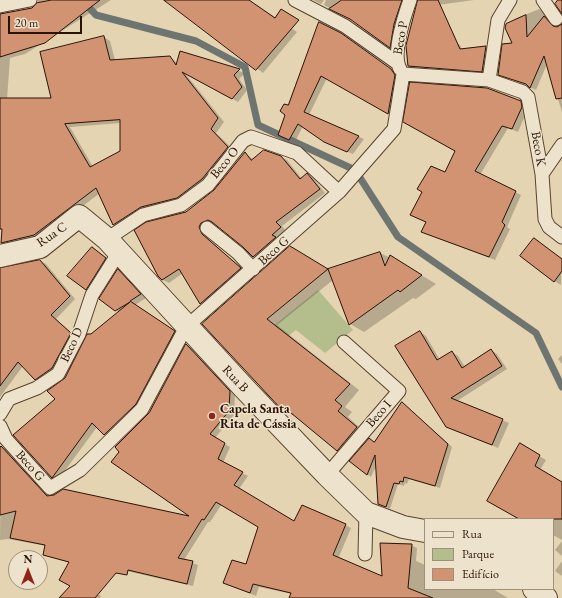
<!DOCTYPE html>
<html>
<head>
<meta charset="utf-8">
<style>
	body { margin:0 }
	#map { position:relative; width:562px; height:598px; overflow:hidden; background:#e4d4b1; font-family:"EB Garamond",serif }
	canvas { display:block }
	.legend { position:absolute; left:424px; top:518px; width:130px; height:72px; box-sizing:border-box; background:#ede3cc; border:1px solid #9f8f7c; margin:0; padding:5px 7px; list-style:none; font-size:12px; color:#2a1205 }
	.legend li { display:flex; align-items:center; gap:8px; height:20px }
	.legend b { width:20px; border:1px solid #9f8f7c }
	.north { position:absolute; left:8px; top:550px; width:40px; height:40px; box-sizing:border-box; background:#ede3cc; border:1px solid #9f8f7c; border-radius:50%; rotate:0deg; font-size:11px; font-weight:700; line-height:16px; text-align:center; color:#2a1205 }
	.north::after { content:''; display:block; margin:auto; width:14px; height:18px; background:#8f2418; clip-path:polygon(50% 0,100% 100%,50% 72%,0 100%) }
	.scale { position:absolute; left:8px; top:16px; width:74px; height:18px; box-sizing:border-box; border:2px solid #2a1205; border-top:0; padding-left:5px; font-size:12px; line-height:14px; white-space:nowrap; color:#2a1205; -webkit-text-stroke:3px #ede3cc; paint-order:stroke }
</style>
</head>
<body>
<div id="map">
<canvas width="562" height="598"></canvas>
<ul class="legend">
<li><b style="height:5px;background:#ede3cc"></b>Rua</li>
<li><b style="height:11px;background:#b4bd8c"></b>Parque</li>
<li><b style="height:11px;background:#d29372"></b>Edifício</li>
</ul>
<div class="north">N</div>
<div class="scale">20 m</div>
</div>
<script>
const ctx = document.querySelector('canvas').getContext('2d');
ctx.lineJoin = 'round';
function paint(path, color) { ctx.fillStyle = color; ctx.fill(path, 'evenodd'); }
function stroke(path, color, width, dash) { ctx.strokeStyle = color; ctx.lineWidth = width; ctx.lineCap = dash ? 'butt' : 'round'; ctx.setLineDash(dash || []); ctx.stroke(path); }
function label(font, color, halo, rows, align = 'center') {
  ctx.font = font + ' "EB Garamond",serif'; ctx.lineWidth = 3; ctx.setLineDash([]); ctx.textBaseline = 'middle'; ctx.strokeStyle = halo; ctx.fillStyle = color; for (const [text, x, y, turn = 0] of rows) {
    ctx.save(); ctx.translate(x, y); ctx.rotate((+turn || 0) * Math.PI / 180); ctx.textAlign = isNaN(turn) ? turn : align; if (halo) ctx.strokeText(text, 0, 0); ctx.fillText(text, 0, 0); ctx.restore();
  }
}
const green = new Path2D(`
	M318 290 353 330 325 353 296 330 283 340 272 327Z`);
const shadow = new Path2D(`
	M38 0H111L25 54 10 58 7 99H52L104 37 110 41 115 60 169 57 177 63 181 52 245 73 239 79 247 90 238 102 184 72 224 122 216 133 234 150 184 201 119 228 113 225 100 193 41 238 9 245 3 242 29 211 0 222V15L32 9 38 3ZM121 123V152L93 167 70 127Z
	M176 0H249L297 32 263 73 176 8Z
	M313 0H324L321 4Z
	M326 0H409L397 39 387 44 352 20 324 5Z
	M419 0H474L438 5Z
	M539 9 544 12 555 27H561L562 24V112L547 64 536 90 499 74 513 44 515 19Z
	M337 32 397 73 394 116 327 78 309 115 364 139 353 154 330 145 303 126 295 142 279 135 312 42 316 44Z
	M456 43 460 45 462 50 486 47 489 49 486 73 412 68 408 66 407 63Z
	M520 102 526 105 527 111 518 132 508 128 480 175 521 195 507 227 510 229 495 260 422 232 427 223 417 218 445 173Z
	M245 153 254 160 280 157 287 160 302 179 307 175 313 178 325 193 282 226 286 231 259 260 214 223 207 226 205 231 207 238 246 272 207 306 201 303 183 273 169 283 163 280 186 212 215 191Z
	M534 239 562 259 561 285 554 281Z
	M92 248 113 262 94 293 86 289Z
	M301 253 328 270 380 253 405 265 436 284 416 299 413 298 364 332 350 324 333 280 277 325 359 390 345 407 352 412 348 417 367 434 348 456 338 450 295 414 294 416 284 410 203 324Z
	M40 261 46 264 75 299 56 319 76 337 58 372 42 382 23 366 0 397V269Z
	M118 270 123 274 146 298 135 305 180 335 141 407 110 438 97 427 58 480 52 477 56 399 66 379 92 335 119 312 116 310Z
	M420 332 426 336 440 360 452 352 458 356 465 367 491 350 497 354 507 369 457 401 509 423 498 448 453 430Z
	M187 345 192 348 235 395 234 415 215 438 230 447 223 463 248 476 239 489 295 522 345 525 351 528 338 559 383 578 411 545 417 548 416 561 425 565V589H493L508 598H290L292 594 259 587 256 596 224 583 246 565 259 526 222 504 210 522H208L184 560 198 565 193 586 95 564 103 572 49 557 44 554 46 546 8 539 0 540 1 447 7 450 50 496 193 518 150 414Z
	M562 355V364L558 359Z
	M406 406 452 447 440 488 409 479 407 484 405 483 404 486 398 484 390 509 379 504 377 464 371 477 367 474 370 439 375 443Z
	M520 445 546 460 540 470 562 483V540L553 535V519H526Z
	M562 541V556L555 550Z
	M562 561V576L555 571Z
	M80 581 101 596 100 598H73Z`);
const stream = new Path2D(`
	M82 0 96 15 196 41 245 67 258 125 355 170 398 237 536 333 562 387`);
const building = new Path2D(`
	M52 0H100L45 43 0 57V14L32 8 37 3Z
	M164 0H249L275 18 281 9 299 20 256 70Z
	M342 0H402L394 24 390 48 350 19 329 9Z
	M418 0H438L460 49 486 46 482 72 408 66 406 46Z
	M558 0H562V14L555 4Z
	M526 15 527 37 544 16 553 26 557 27 562 24V98L556 99 544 56 530 88 526 84 498 75 502 44 512 43 505 28 506 24Z
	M319 22 341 33 391 69 395 75 388 114 321 76 304 112 359 136 347 152 324 142 298 124 289 140 278 135 285 115 280 111 284 104 288 105Z
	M104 36 110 60 170 56 176 65 180 51 240 69 234 75 242 87 232 99 182 72 218 118 211 129 228 147 202 179 177 198 141 207 113 225 96 188 34 235 1 243 2 229H0V98H51L40 52ZM120 120V151L90 167 65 124Z
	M410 82 487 88 521 101 522 107 512 129 502 126 475 171 516 191 502 222 505 225 489 257 421 232 426 222 410 215 422 192 417 189 431 166 445 172 455 151 403 122Z
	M264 150 281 156 300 179 307 173 320 189 276 222 281 227 272 235 276 237 253 257 243 247 212 222 208 220 201 223 199 227 202 234 241 268 200 304 179 269 162 280 158 276 134 230 146 222 186 212 214 190 245 152 251 160Z
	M534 238 562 259V271L554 282 520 256Z
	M290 246 328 269 267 319 350 384 335 400 342 406 338 411 357 427 337 451 285 408 283 411 202 324Z
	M92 247 106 258 86 290 67 276Z
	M380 252 385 266 390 255 422 275 400 292 398 290 349 325 328 269Z
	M40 260 70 296 51 315 71 333 52 368 35 380 18 362 0 386V268Z
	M118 269 141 294 130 301 175 331 136 404 104 435 92 423 52 478 13 435 55 399 47 391 65 378 87 334H91L130 302 115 311 99 299Z
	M420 331 437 360 452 351 462 368 491 349 502 366 451 398 503 419 492 445 446 427 395 346Z
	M186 344 230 391 229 411 210 434 225 443 218 459 243 472 234 485 294 521 302 505 346 524 333 555 382 576 380 543 412 544 408 588 433 598H289L291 593 253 584 250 593 223 583 232 560 246 564 258 527 216 502 204 520 202 519 178 558 193 561 187 584 128 570 127 575 116 573 95 598H59L70 586 59 580 69 562 43 555 45 545 10 538 16 511 0 515V447L1 446 47 496 54 495 63 489 189 516 111 462 119 452 115 447 149 413Z
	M402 402 448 444 435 486 404 477 403 482 400 481 399 484 394 483 386 507 378 504 375 455 367 475 349 461 369 438 374 442Z
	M520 443 540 455 535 466 562 482V519H519L487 501Z`);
const service = new Path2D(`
	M295 0 345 26 396 62
	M543 0 556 19
	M0 6 30 0
	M400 69C392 54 404 17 410 0
	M489 80 523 92 528 97 542 174 545 219 549 227 562 237
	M542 174 562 145
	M207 228 238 253 253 269
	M107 239 143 215 181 205 208 185 243 141 251 137 297 153 339 192
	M0 414 9 399 37 388 58 374 79 334 92 295 119 252
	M0 426 6 439 50 488 80 470 142 409 186 327 339 192 394 129 403 74 489 80 498 20 510 0
	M327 475 399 391 344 342
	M365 554 366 513`);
const minor = new Path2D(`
	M0 256 40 247 79 216 107 239 244 388 327 475 366 513 403 527 425 531
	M534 589 546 598`);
const markers = [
	[212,416,4,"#8f2418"]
];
const streetNames = [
	["Beco P",401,38,-80],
	["Beco K",538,149,80],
	["Beco O",225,163,-50],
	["Rua C",52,235,-34],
	["Beco G",274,251,-42],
	["Beco D",72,345,-65],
	["Rua B",235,379,47],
	["Beco I",379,414,-49],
	["Beco G",30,466,48]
];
const poiNames = [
	["Capela Santa",220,409],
	["Rita de Cássia",220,424]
];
paint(green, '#b4bd8c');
paint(shadow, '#0003');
stroke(stream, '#6e7470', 7);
paint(building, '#d29372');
stroke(building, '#2a1205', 1);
stroke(service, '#584230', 15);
stroke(minor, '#584230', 24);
stroke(service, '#ede3cc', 13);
stroke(minor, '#ede3cc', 22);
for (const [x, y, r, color] of markers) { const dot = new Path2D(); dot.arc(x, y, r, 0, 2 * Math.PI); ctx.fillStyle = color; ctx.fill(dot); stroke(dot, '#ede3cc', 1.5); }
label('13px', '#2a1205', '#ede3cc', streetNames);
label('bold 13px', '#2a1205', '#ede3cc', poiNames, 'left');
</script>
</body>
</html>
